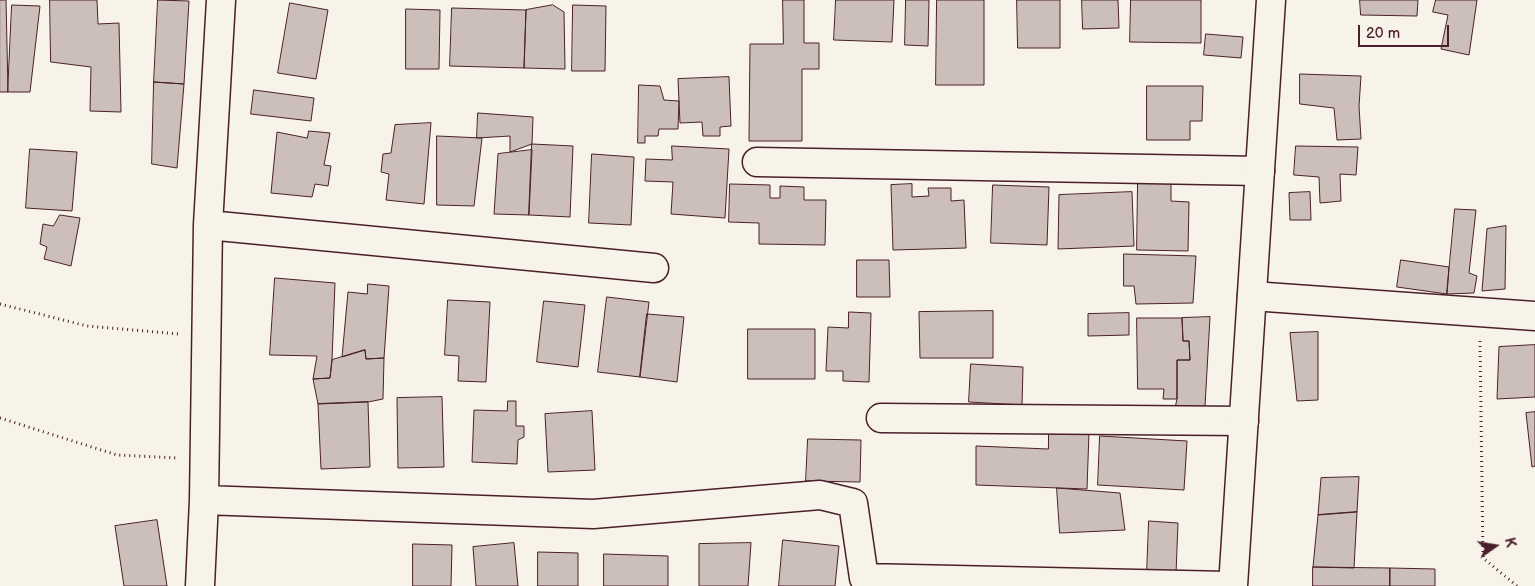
<!DOCTYPE html>
<html>
<head>
<meta charset="utf-8">
<style>
	body { margin:0 }
	#map { position:relative; width:1535px; height:586px; overflow:hidden; background:#f7f3e8; font-family:"Balsamiq Sans",sans-serif }
	canvas { display:block }
	.north { position:absolute; left:1470px; top:521px; width:50px; height:50px; -webkit-text-stroke:4px #f7f3e8; paint-order:stroke; rotate:77deg; font-size:14px; font-weight:700; line-height:20px; text-align:center; color:#4a1f2b }
	.north::after { content:''; display:block; margin:auto; width:18px; height:22px; background:#4a1f2b; clip-path:polygon(50% 0,100% 100%,50% 72%,0 100%) }
	.scale { position:absolute; left:1358px; top:25px; width:91px; height:22px; box-sizing:border-box; border:2px solid #4a1f2b; border-top:0; padding-left:6px; font-size:15px; line-height:18px; white-space:nowrap; color:#4a1f2b; -webkit-text-stroke:4px #f7f3e8; paint-order:stroke }
</style>
</head>
<body>
<div id="map">
<canvas width="1535" height="586"></canvas>
<div class="north">K</div>
<div class="scale">20 m</div>
</div>
<script>
const ctx = document.querySelector('canvas').getContext('2d');
ctx.lineJoin = 'round';
function paint(path, color) { ctx.fillStyle = color; ctx.fill(path, 'evenodd'); }
function stroke(path, color, width, dash) { ctx.strokeStyle = color; ctx.lineWidth = width; ctx.lineCap = dash ? 'butt' : 'round'; ctx.setLineDash(dash || []); ctx.stroke(path); }
const building = new Path2D(`
	M0 0H6L8 92H0Z
	M50 0H97L98 24 119 23 121 112 90 111 91 67 51 62Z
	M158 0 189 1 184 84 154 82Z
	M783 0H804V43H819V69H802V141H749L750 44H783Z
	M836 0H894L892 42 834 40Z
	M906 0H929L928 46 905 45Z
	M937 0H984V85H936Z
	M1017 0H1060V48H1018Z
	M1082 0H1118L1119 28 1083 29Z
	M1131 0H1201V43L1130 42Z
	M1360 0H1418L1417 16 1361 15Z
	M1436 0H1477L1469 55 1441 49 1448 15 1433 12Z
	M290 3 328 10 316 79 278 73Z
	M12 5 40 6 30 92H8Z
	M553 5 564 12 565 69 524 68 526 10Z
	M573 5 606 6 605 71H572Z
	M452 8 526 10 524 68 450 66Z
	M406 9 440 10 439 69H406Z
	M1206 34 1243 37 1241 58 1204 55Z
	M1300 74 1361 76 1359 106 1361 139 1337 140 1334 108 1300 104Z
	M729 77 731 126 720 127V136H703L702 122 680 123 678 79Z
	M154 82 184 84 177 168 152 164Z
	M639 85 660 86 664 100 679 101 678 129H659L658 136H645V143H638Z
	M1147 86H1203L1202 121H1190V140H1147Z
	M254 90 314 98 311 121 251 114Z
	M478 113 533 117 532 144 510 152V136L477 138Z
	M431 123 424 204 386 200 389 174 381 172 383 154 391 153 395 125Z
	M309 131 330 133 324 165 331 166 328 186 315 184 312 197 271 193 277 132 307 138Z
	M437 136 482 138 474 206 437 205Z
	M532 144 573 146 570 217 529 215Z
	M672 146 729 149 725 218 671 214 673 182 645 181 646 159 672 160Z
	M1296 146 1358 147 1356 175 1340 174 1341 201 1320 203 1319 177 1294 175Z
	M30 149 77 152 72 211 26 208Z
	M532 150 529 215 494 214 498 154Z
	M592 154 634 157 631 225 589 223Z
	M1138 181 1171 182V201L1189 202 1188 251 1137 250Z
	M730 184 770 185V198H780V186L804 187V200H826L825 245 759 244V223L729 222Z
	M912 184V197L929 196 928 188H951V201L964 200 966 248 893 250 891 185Z
	M993 185 1049 187 1047 245 991 243Z
	M1132 192 1134 246 1058 249 1059 195Z
	M1310 192 1311 220H1290L1289 193Z
	M1455 209 1476 210 1469 273 1477 276 1474 293 1447 294Z
	M60 215 80 218 71 266 44 259 47 247 40 244 43 224 53 226Z
	M1506 226 1505 289 1482 291 1487 229Z
	M1124 254 1196 256 1193 303 1136 304 1134 286H1124Z
	M857 260H889L890 297H857Z
	M1401 260 1449 267 1447 294 1397 287Z
	M275 278 335 283 332 360 330 378 313 379 317 356 270 355Z
	M368 284 389 286 384 358 366 359 365 350 342 357 348 292 367 294Z
	M607 297 649 302 640 377 598 372Z
	M448 300 490 302 486 382 458 381 459 356 445 355Z
	M544 301 585 305 578 367 537 362Z
	M993 311V358H920L919 312Z
	M849 312 871 313 869 382 843 381V371H826L828 327 848 328Z
	M1129 313V335L1088 336V314Z
	M647 314 684 317 677 382 640 377Z
	M1210 317 1205 406 1175 408 1177 399V360H1190L1189 341H1183L1182 318Z
	M1137 318H1182L1183 341H1189L1190 360H1177V399H1163L1164 389H1138Z
	M748 329H815V379H748Z
	M1318 332V400L1297 401 1290 333Z
	M1535 345V397L1497 399 1499 347Z
	M365 350 366 359 384 358 383 399 368 402 318 404 313 379 330 378 332 360Z
	M971 364 1023 367 1022 405 969 402Z
	M442 397 444 467 398 468 397 398Z
	M508 401H516V426H524V437L518 440 517 464 472 462 474 410 507 411Z
	M368 402 370 467 321 469 318 404Z
	M592 411 595 470 548 472 545 414Z
	M1535 412V466L1532 467 1526 413Z
	M1049 431 1089 432 1087 489 976 485V446L1048 449Z
	M1100 436 1187 441 1184 490 1098 485Z
	M808 439 861 440 860 482 806 481Z
	M1359 477 1357 512 1318 515 1321 478Z
	M1057 488 1120 493 1125 530 1060 533Z
	M1357 512 1354 568 1313 567 1318 515Z
	M157 520 167 586H124L115 526Z
	M1149 521 1178 523 1176 574 1147 573Z
	M783 540 839 546 835 586H779Z
	M514 543 518 586H476L473 547Z
	M751 543 748 586H699V544Z
	M413 544 452 545 451 586H413Z
	M538 552 578 553V586H538Z
	M604 554 668 556V586H604Z
	M1313 567 1390 568V586H1313Z
	M1390 568 1435 569V586H1390Z`);
const path = new Path2D(`
	M0 304 87 326 179 334
	M1480 341 1483 558 1517 586
	M0 418 117 455 177 458`);
const street = new Path2D(`
	M757 162 1260 171
	M208 225 654 268
	M1252 296 1535 316
	M881 418 1244 421
	M204 500 593 514 820 495 853 503 864 578 1228 586
	M200 586 204 500 208 225 221 0`);
const secondary = new Path2D(`
	M1233 586 1271 0`);
paint(building, '#ccbfb9');
stroke(building, '#4a1f2b', 1);
stroke(street, '#4a1f2b', 31);
stroke(secondary, '#4a1f2b', 31);
stroke(path, '#4a1f2b', 3, [1, 4]);
stroke(street, '#f7f3e8', 28);
stroke(secondary, '#f7f3e8', 28);
</script>
</body>
</html>
